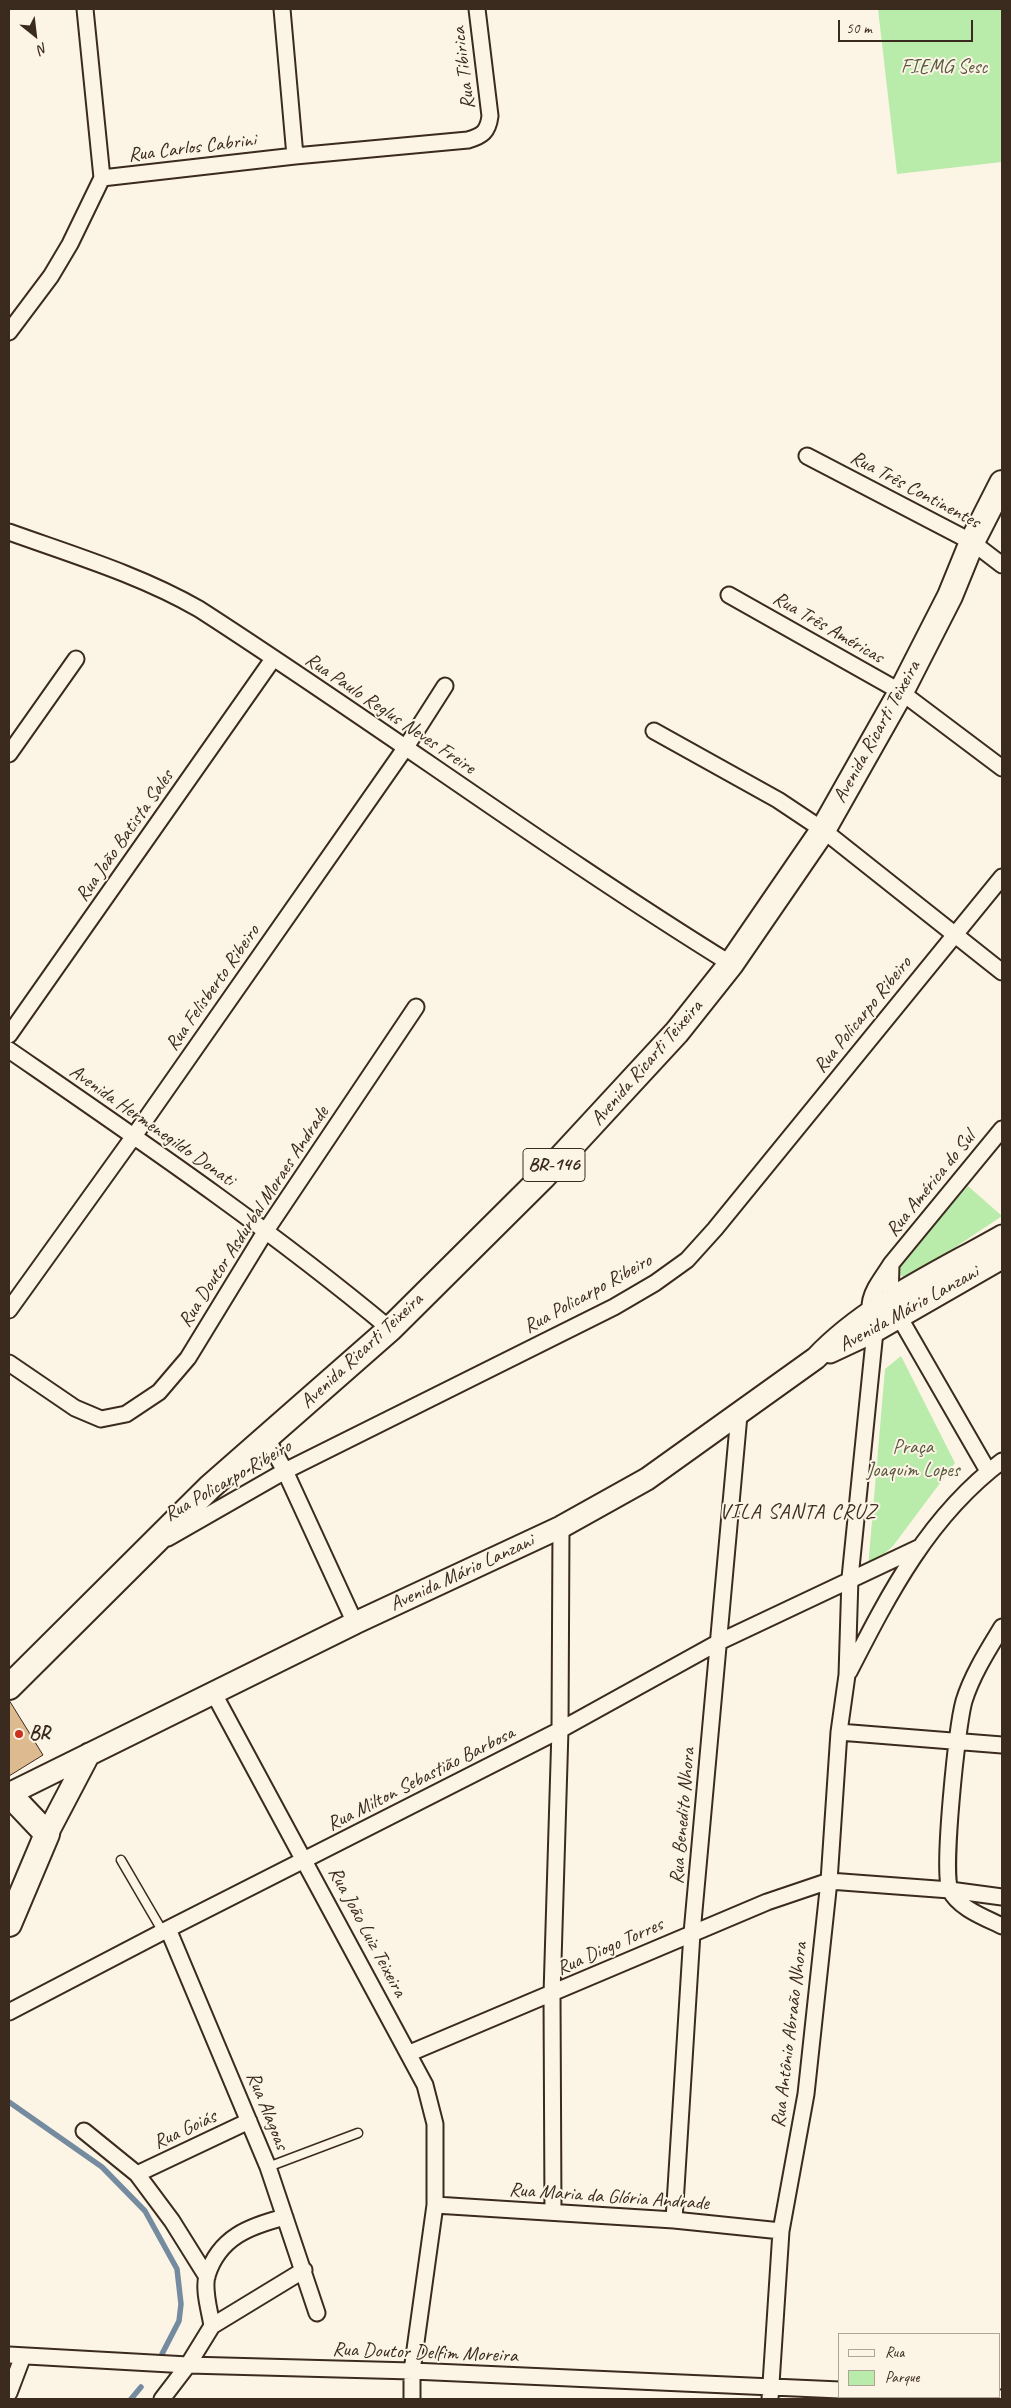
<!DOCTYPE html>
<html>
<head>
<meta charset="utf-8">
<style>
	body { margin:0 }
	#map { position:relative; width:1011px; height:2408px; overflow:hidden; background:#fcf5e5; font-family:Caveat,sans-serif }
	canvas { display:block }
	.frame { position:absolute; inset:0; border:10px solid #3b2a1e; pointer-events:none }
	.legend { position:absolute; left:838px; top:2333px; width:162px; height:65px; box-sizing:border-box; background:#fcf5e5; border:1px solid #afa495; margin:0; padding:6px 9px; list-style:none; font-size:15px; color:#3b2a1e }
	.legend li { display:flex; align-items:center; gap:10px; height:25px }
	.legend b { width:25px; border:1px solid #afa495 }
	.north { position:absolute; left:10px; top:10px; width:50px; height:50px; -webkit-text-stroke:4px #fcf5e5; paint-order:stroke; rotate:151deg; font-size:14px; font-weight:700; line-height:20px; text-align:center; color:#3b2a1e }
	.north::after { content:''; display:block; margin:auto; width:18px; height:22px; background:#3b2a1e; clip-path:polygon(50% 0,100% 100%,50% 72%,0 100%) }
	.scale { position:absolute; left:838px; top:20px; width:135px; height:22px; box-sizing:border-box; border:2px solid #3b2a1e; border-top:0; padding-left:6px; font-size:15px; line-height:18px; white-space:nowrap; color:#3b2a1e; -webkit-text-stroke:4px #fcf5e5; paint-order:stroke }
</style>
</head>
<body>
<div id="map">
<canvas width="1011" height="2408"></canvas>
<div class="frame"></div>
<ul class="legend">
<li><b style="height:6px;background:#fcf5e5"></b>Rua</li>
<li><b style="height:14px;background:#b9ebab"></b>Parque</li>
</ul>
<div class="north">N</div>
<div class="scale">50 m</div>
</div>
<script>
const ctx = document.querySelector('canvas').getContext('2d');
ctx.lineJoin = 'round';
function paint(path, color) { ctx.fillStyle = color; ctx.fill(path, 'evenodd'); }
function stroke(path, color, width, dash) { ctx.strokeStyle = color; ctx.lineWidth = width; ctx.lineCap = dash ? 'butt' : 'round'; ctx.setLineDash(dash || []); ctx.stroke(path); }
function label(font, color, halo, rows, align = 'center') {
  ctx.font = font + ' Caveat,sans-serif'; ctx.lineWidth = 4; ctx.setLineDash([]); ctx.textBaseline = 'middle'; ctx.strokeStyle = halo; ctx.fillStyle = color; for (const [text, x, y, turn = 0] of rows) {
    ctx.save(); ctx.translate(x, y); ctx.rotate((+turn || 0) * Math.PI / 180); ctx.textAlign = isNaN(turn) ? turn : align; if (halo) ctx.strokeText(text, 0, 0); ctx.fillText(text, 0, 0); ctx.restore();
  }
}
const green = new Path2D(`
	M878 9H1002V162L897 174Z
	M968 1186 1002 1216 915 1274 906 1278 900 1275 898 1269 905 1258Z
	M901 1356 955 1463 893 1546 868 1568 885 1369Z`);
const stream = new Path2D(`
	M9 2102 102 2167 145 2211 177 2269 181 2304 179 2321 162 2354
	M131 2399 141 2387`);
const building = new Path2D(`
	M9 1700 43 1755 9 1776Z`);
const lane = new Path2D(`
	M121 1860 163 1932
	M268 2167 358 2133`);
const street = new Path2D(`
	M85 9 102 178
	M282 9 295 156
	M102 178 295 156 468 140C482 136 488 132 490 116L477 9
	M9 332 51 276 70 244 102 178
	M807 456 972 542 1002 565
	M9 532C73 555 140 575 199 609 379 725 550 852 731 964
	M729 595 901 692 1002 768
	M654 731 778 800 823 830 1002 972
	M9 754 76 659
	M9 1035 273 659
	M9 1050C138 1139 269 1228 390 1329
	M891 1264 890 1301 988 1471
	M9 1310 134 1136 406 747 445 686
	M9 1363 75 1408 101 1419 126 1414 159 1392 188 1358 265 1232 416 1007
	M266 1437 285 1471 355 1623
	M168 1538 285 1471 614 1307 655 1283 687 1260 715 1229 1002 877
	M1002 1627C988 1650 972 1675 964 1701 957 1726 942 1870 950 1890 958 1908 986 1918 1002 1926
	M849 1672C890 1592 929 1516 1002 1461
	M213 1692 425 2085 435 2124V2205L412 2371V2399
	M839 1732 1002 1745
	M168 1929 268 2167 317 2313
	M9 2012 168 1929 560 1730 719 1642 918 1548
	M410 2053 767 1902 829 1881 950 1890 1002 1897
	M84 2131 137 2174 172 2221 207 2277
	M137 2174 249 2121
	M435 2205 674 2220 781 2231
	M553 2212 552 1994 560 1730 561 1527
	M674 2220 692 1933 739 1415
	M212 2326C210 2312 203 2290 207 2276 219 2237 250 2226 285 2217
	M9 2355 188 2365 412 2371 840 2390
	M9 2393 23 2356
	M969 2397 1002 2398
	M162 2399 188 2365 212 2326 304 2270
	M770 2399 781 2231 806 2094 829 1881 839 1732 847 1675 850 1578 875 1331C863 1299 874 1291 891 1264L1002 1129`);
const secondary = new Path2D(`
	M830 1352 875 1331 1002 1258
	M9 1794 355 1623 561 1527 647 1479 816 1358C866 1305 939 1272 1002 1236
	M47 1834 89 1754`);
const primary = new Path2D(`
	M9 1687 210 1487 390 1329 543 1177 677 1032 731 964 823 830 901 692 950 596 972 542 1002 483
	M9 1794 47 1834 9 1924`);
const markers = [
	[19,1734,5,"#c8321e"]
];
const shields = [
	[554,1165,62]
];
const shieldNames = [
	["BR-146",554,1165]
];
const streetNames = [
	["Rua Tibirica",464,68,-97],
	["Rua Carlos Cabrini",192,148,-7],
	["Rua Três Continentes",915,490,28],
	["Rua Três Américas",828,628,30],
	["Rua Paulo Reglus Neves Freire",390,714,34],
	["Avenida Ricarti Teixeira",877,732,-61],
	["Rua João Batista Sales",125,836,-55],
	["Rua Felisberto Ribeiro",213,988,-55],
	["Rua Policarpo Ribeiro",863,1015,-51],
	["Avenida Ricarti Teixeira",647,1063,-49],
	["Avenida Hermenegildo Donati",152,1126,35],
	["Rua América do Sul",931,1184,-51],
	["Rua Doutor Asdurbal Moraes Andrade",254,1217,-57],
	["Rua Policarpo Ribeiro",588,1294,-29],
	["Avenida Mário Lanzani",909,1309,-29],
	["Avenida Ricarti Teixeira",362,1351,-43],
	["Rua Policarpo Ribeiro",228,1481,-30],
	["Avenida Mário Lanzani",462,1573,-25],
	["Rua Milton Sebastião Barbosa",421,1779,-27],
	["Rua Benedito Nhora",683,1816,-85],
	["Rua João Luiz Teixeira",367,1932,62],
	["Rua Diogo Torres",610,1947,-24],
	["Rua Antônio Abraão Nhora",790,2035,-83],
	["Rua Alagoas",267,2111,68],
	["Rua Goiás",185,2130,-25],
	["Rua Maria da Glória Andrade",609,2197,4],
	["Rua Doutor Delfim Moreira",425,2353,2]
];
const parkNames = [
	["FIEMG Sesc",944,68],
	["Praça",913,1448],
	["Joaquim Lopes",913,1471]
];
const poiNames = [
	["BR",29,1734]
];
const neighbourhoodNames = [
	["VILA SANTA CRUZ",798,1512]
];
paint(green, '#b9ebab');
stroke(stream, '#758ba0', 5.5);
paint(building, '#ddba8f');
stroke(building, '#3b2a1e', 1);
stroke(lane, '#3b2a1e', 11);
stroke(street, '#3b2a1e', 19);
stroke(secondary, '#3b2a1e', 25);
stroke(primary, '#3b2a1e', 28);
stroke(lane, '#fcf5e5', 8);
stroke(street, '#fcf5e5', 15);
stroke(secondary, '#fcf5e5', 21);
stroke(primary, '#fcf5e5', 24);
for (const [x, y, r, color] of markers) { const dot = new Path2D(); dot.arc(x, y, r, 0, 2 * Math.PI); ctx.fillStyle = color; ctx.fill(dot); stroke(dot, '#fcf5e5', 2); }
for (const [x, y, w] of shields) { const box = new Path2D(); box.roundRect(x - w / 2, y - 16.5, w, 33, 4); ctx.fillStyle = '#fcf5e5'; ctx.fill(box); stroke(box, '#3b2a1e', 1); }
label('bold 19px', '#3b2a1e', null, shieldNames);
label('20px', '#3b2a1e', '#fcf5e5', streetNames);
label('20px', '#5a5a41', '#fcf5e5', parkNames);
label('bold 20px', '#3b2a1e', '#fcf5e5', poiNames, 'left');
ctx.letterSpacing = '1px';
label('21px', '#3b2a1e', '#fcf5e5', neighbourhoodNames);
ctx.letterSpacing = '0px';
</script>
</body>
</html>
